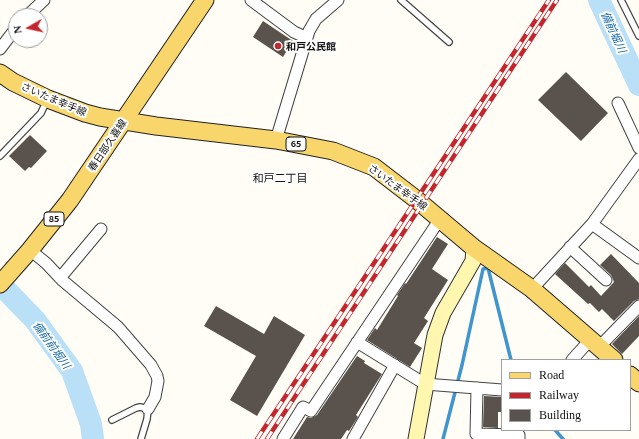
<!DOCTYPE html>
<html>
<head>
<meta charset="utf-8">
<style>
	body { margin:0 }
	#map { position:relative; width:639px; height:439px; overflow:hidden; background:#fffdf5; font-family:Georgia,serif }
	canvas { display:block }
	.legend { position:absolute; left:501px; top:359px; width:130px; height:72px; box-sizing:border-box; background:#fff; border:1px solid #a0a0a0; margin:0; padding:5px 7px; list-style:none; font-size:12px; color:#111 }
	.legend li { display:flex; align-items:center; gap:8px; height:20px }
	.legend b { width:20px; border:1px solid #a0a0a0 }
	.north { position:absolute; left:8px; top:8px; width:40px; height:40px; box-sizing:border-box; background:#fff; border:1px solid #a0a0a0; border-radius:50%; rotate:261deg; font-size:11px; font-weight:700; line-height:16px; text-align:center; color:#111 }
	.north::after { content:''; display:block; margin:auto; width:14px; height:18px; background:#c4262e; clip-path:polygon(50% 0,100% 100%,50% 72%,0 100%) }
</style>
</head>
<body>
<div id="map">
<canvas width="639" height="439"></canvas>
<ul class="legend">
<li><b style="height:5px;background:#f9d66b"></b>Road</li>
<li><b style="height:5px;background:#c4262e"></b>Railway</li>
<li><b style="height:11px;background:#5a524d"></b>Building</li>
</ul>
<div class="north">N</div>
</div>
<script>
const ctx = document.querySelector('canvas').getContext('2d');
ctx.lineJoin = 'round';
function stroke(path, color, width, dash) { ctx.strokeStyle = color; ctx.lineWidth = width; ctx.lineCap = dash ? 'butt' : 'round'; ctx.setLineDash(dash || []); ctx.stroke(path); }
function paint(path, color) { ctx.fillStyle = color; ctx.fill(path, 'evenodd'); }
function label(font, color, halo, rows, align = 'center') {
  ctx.font = font + ' Georgia,"Noto Sans JP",serif'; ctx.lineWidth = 4; ctx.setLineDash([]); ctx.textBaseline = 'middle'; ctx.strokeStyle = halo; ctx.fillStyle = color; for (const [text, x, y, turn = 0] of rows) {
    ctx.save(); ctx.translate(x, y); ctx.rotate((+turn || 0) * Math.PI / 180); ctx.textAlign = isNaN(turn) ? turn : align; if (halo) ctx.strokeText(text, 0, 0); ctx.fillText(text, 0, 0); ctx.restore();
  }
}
const stream = new Path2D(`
	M555 430 563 439
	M443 439 462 365 483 269 488 268 511 360`);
const river = new Path2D(`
	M599 0 639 85
	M0 284 35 320 72 371 91 424 93 439`);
const building = new Path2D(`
	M263 21 293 41 283 57 253 37Z
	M566 72 608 113 581 141 538 100Z
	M30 135 47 151 31 168 29 167 25 171 9 156Z
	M437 237 448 244 432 269 448 280 424 318 428 321 414 343 422 348 410 367 367 340 375 328 377 330 398 296 397 295 405 283 406 284Z
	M611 254 639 283V299L634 301 614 321 602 309 599 312 590 303 588 304 555 274 565 263 589 287 591 285 601 296 614 282 611 275 600 265Z
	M216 306 264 334 274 316 305 335 257 416 230 400 256 356 204 326Z
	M639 316V336L622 354 612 344Z
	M357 356 365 361 364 363 382 374 356 415 358 417 349 431 347 430 341 439H293L307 417 311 418 317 415Z
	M484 396 502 397V412H498V428L483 427Z`);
const lane = new Path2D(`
	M401 0 449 42
	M621 0 639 36
	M0 156 41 113 47 100
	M112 420 136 408 140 407 148 409 147 419 141 439`);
const street = new Path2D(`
	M251 0 294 32 307 38
	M27 16 44 0
	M0 49 16 28
	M618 103 639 148
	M276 140 309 31 316 19 338 0
	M592 224 639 159
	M570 247 606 280
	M30 250 46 263 62 280 118 327 151 365 157 376 158 381 155 397 148 409
	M60 278 101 229
	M532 289 592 224 639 258
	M357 342 425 384 502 390
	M599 347 639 306
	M572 360 590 340
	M477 388 476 434 519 435V439
	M283 439 303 407 311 411 440 219
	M353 439 395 365`);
const secondary = new Path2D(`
	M416 439 435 335 443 313 473 261 474 248`);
const primary = new Path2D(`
	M0 73 13 82 48 99 85 113 100 117 156 126 276 140 333 151 374 167 417 200 474 248 532 289 614 360
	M0 284 30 250 70 200 205 0
	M630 375 639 383`);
const rail = new Path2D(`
	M257 439 549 0
	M267 439 557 0`);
const markers = [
	[278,46,4,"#c4262e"]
];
const shields = [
	[296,144,20],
	[54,219,20]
];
const shieldNames = [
	["65",296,144],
	["85",54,219]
];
const poiNames = [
	["和戸公民館",286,46]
];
const streetNames = [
	["さいたま幸手線",54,99,23],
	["春日部久喜線",107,145,-56],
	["さいたま幸手線",398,187,36]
];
const waterNames = [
	["備前堀川",614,32,65],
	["備前前堀川",52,345,54]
];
const neighbourhoodNames = [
	["和戸二丁目",280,178]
];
stroke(stream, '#3f96cf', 3.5);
stroke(river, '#b9e0f7', 22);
paint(building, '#5a524d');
stroke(lane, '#444', 8);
stroke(street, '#444', 13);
stroke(secondary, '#333', 17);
stroke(primary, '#222', 19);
stroke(lane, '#fff', 5.5);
stroke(street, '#fff', 11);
stroke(secondary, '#fff6b0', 15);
stroke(primary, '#f9d66b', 17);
stroke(rail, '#c4262e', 4.5);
stroke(rail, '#fff', 3, [9]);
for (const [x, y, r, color] of markers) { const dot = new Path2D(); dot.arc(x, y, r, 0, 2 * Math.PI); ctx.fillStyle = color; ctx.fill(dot); stroke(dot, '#fff', 1.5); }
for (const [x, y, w] of shields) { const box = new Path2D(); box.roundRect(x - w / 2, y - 7, w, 14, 3); ctx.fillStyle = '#fff'; ctx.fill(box); stroke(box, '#111', 1); }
label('bold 9px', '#111', null, shieldNames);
label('bold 10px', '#111', '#fff', poiNames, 'left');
label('10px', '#111', '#fff', streetNames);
label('italic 11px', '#1768a6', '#fff', waterNames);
label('11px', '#111', '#fff', neighbourhoodNames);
</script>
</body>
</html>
